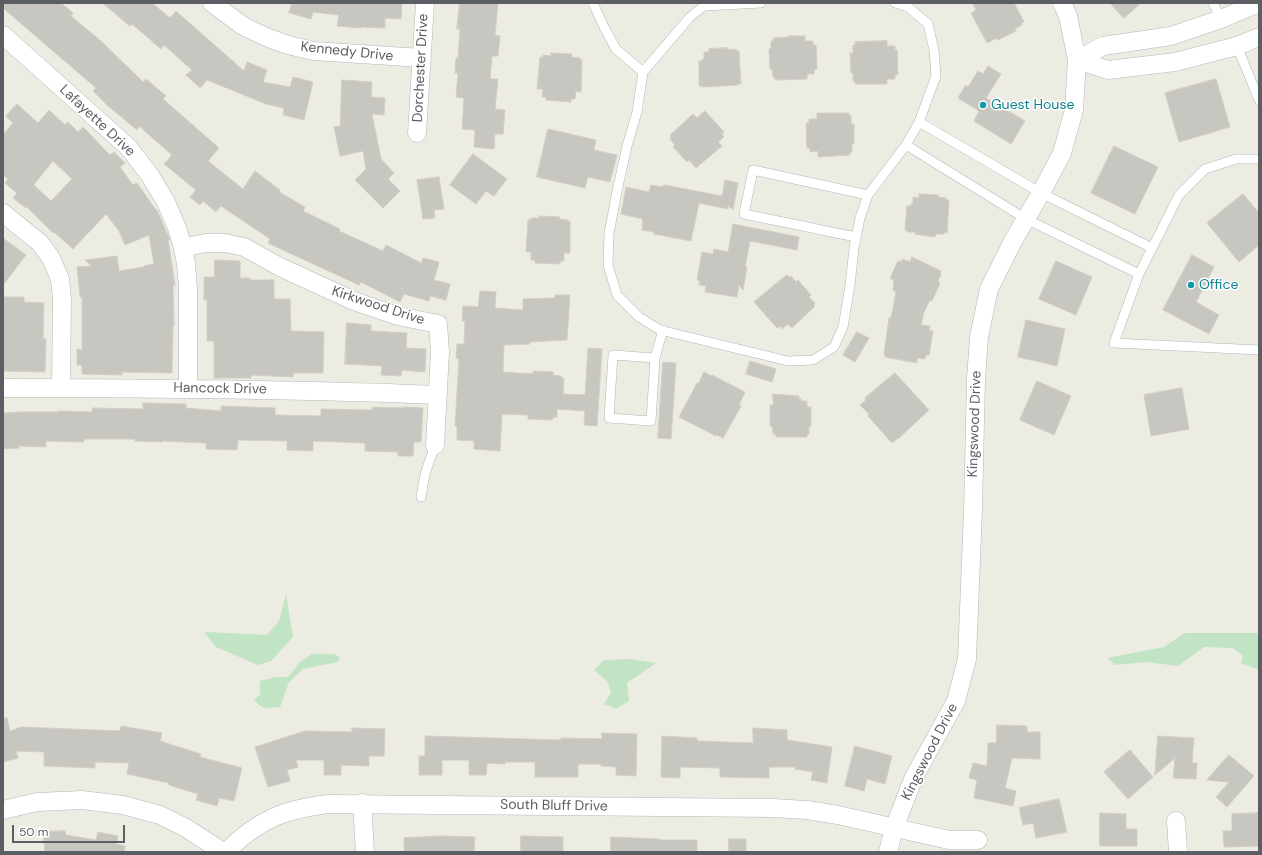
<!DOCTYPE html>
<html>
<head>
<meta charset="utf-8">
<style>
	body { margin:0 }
	#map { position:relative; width:1262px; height:855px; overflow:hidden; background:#edece3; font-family:"DM Sans",sans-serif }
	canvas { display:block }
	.frame { position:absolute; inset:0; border:4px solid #5b5e63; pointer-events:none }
	.scale { position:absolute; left:12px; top:825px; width:113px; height:18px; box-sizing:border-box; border:2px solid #5b5e63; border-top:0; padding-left:5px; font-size:12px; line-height:14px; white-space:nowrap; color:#5b5e63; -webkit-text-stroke:3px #fff; paint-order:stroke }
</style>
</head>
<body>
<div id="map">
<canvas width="1262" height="855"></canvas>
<div class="frame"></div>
<div class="scale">50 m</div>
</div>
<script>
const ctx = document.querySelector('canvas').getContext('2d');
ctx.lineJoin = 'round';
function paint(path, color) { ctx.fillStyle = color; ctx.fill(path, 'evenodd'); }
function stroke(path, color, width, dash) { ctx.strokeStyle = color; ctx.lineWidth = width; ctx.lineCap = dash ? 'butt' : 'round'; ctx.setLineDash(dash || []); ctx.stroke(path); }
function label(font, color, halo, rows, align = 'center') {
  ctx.font = font + ' "DM Sans",sans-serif'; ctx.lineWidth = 3; ctx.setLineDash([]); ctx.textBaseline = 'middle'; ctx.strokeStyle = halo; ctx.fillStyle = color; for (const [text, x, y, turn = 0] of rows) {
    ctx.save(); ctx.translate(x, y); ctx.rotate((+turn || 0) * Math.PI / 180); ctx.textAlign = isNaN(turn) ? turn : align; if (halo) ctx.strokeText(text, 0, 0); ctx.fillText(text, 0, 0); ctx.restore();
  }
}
const green = new Path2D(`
	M286 594 293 637 271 661 258 665 216 647 204 632 267 635 279 621Z
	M1185 633H1259V670L1241 663 1243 656 1233 648 1204 647 1178 666 1146 662 1115 665 1107 658 1164 647Z
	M312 654H334L340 658 337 662 303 669 289 682 280 707 264 708 254 701 260 694V681L276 677H288L301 661Z
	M631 659 656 663 627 683 629 701 616 709 604 704 611 693 608 682 594 670 604 660Z`);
const building = new Path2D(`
	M3 3H61L73 13 71 16 101 41 143 82 146 79 166 96 163 99 219 148 208 161 243 189 255 171 280 190 279 192 305 207 303 211 340 229 339 231 383 251 386 245 421 263 423 258 439 262 434 280 450 284 446 300 430 296 429 301 404 294 400 302 361 282 359 285 283 250 268 243 270 239 221 206 216 212 203 201 200 205 190 197 196 190 164 164 172 155 139 126 137 130 107 105 93 91 96 88 3 8Z
	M103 3H152L170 18 176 11 244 71 247 62 267 70 263 82 290 87 293 77 313 82 304 120 283 115 284 108 266 104 207 80 200 88 186 75 192 70 164 45 161 49 132 24 130 26Z
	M292 3H402L401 19 385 18V28L361 27V28L337 26 339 15 313 12 311 19 289 13Z
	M460 3H498L495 35 500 36 498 56H492L490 79H498L495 109 505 110 503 134H495L494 149 474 147 475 130 462 129 464 98 456 97 458 73H455L456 58H458L460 29H457Z
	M972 3H1014L1024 22 1021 23 1022 25 1015 29 1016 31 998 40 997 38 987 43 971 13 976 10Z
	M1110 3H1141L1124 18Z
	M789 36H805V41H813V45H816L817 69 814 70V74H807V79L775 80V78L773 77 772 69H770L769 49H771V41H773V38L789 37Z
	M887 41V46H895V50H897L898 75H895V79H887V84H855V81H853V73H851L850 53H853V45H855V42Z
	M728 48V50L736 49 737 51H739L741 84H738V85L702 87V86H699V61H702V59H704V52H709V49Z
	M551 53 572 54 571 57 580 58V60H582L581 92 576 91 575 99H571V102L546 100V97H542L543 89H537L540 57H543V55L551 56Z
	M988 66 1001 74 986 98 1025 121 1011 144 974 121 979 111 958 98 966 85 968 87 978 71 983 74Z
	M1216 79 1230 127 1179 142 1165 93Z
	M342 80 372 82 371 97 385 98 384 115 372 114 381 159 394 173 388 179 400 191 383 208 355 180 366 169 363 151 340 156 334 127 340 126Z
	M17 104 38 123 49 110 65 125 68 122 78 132 83 127 110 155 114 152 125 163 120 167 133 185 137 183 156 210H157L170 240H168L175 285 173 286 174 326H173L172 373 122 372V375L82 374V365H77V349L82 350V297H80L77 267 92 266 85 260 117 256 119 271 144 267V266L154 264 149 235 125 245 119 231 106 214 73 249 54 232 53 233 27 207 26 208 13 198 17 193 5 183 8 179 3 175V135L13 123 6 116ZM53 161 72 179 51 201 34 185Z
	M705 111 724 132 722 134 724 137 718 142 722 146 696 168 689 160 687 162 673 147 675 145 670 139 671 137 670 135 693 114 697 118Z
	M817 113H849V116H851V124H854V144H852V152H850V155L818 157V151L810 152V148H807L806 123H809V119H817Z
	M548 129 596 140 594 150 617 155 610 182 588 177 585 188 537 177Z
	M1114 146 1158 167 1135 214 1091 193Z
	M473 154 507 179 494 196 486 191 476 204 450 185Z
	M439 177 444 209 434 210 435 218 423 219 417 180Z
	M725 180 738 183 733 210 728 205V209L699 203 691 241 654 234V232L642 230 643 222H642L643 219 621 214 626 187 649 192 651 185 663 187 664 185 722 196Z
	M919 194 938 195V197L946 198V200H949L947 233 944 232V234H936L935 237 915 234 916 232H907V230H905L907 206H911V204H913V197L919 198Z
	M1243 194 1259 213V245L1239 262 1207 223Z
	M539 216 560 217 559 219 568 220V221H570V253H564V261H560V264L535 263V260H531V252H526L528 220H531V218H539Z
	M733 224 799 237 797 250 750 241 745 267H747L743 290 739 285 737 297 705 292 706 286 699 285 700 281 697 280 702 252 713 254 714 249 728 252Z
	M3 238 26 255 3 285Z
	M1192 255 1214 267 1196 302 1219 315 1209 334 1163 310Z
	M912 257 941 271 940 273 941 274 938 282 940 283 932 301 930 300 924 312 921 325 930 326 929 330 933 331 929 355H926L925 359 917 358V363L885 357V354H884L889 318H891L896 292 893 290 894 280 890 278 898 261 901 262 903 259 910 262Z
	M215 260 240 261V278H250V280H274V299H290L291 331 324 332 323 373H293V377L251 375V378H214V341H207V300H204V277H214Z
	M1056 261 1092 277 1076 315 1039 299Z
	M787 275 789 277 791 276 796 282 798 280 811 295 809 297 815 303 813 305 815 306 792 328 788 324 782 329 780 326 777 328 754 302Z
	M480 291 496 292 495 308 523 310V299L555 298V295H570L567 340 530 342V344L504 345 503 372 533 374V371L553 372V375L561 376V378H564L563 394 585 395 588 348 602 349 597 426 584 425 585 411 557 409V417H553L552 420 528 419V415L502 414 500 451 474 449V441L457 440V426H455L459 359 456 358 457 344H464L465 321H462L463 306 478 307Z
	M3 297H24V302L44 303 43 339H46L45 372 3 371Z
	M1026 320 1065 329 1057 366 1018 357Z
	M347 323 371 325V331L407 333 406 348 426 349 425 372 402 370 401 376 381 375 382 366 345 364Z
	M857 332 869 338 855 362 843 355Z
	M750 361 776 369 772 382 746 374Z
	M663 362 676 363 671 439 658 438Z
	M704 372 711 376 712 375 745 392 739 405 741 406 723 438 717 435 716 436 679 417 697 383 698 384Z
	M895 373 929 410 898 439V438L892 443 868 416 869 414 860 405 866 400 865 398Z
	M1037 381 1071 396 1054 435 1020 420Z
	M1182 388 1189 429 1151 436 1144 395Z
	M773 394 799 396V399H801V401H807V407H811V426H809V434H807V437H776V434H773L772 426H770V405H773Z
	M143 403 186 404V408L221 411V406L275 408V415L321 416V409L372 410V407L404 408V407L423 408 421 442H414L413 456H398V452L365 451V443L313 441V451L287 450V441L238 440 237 450 206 449V443L162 441V442L135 441V439H84V442L46 441V447L19 446V448L3 449V413L21 412H58V411L92 412V408L143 409Z
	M7 718 10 731 21 727 120 731 121 726 162 733 160 741 201 754 200 757 242 768 234 801 219 798 217 806 196 800 198 794 169 785V783L127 774 129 763 95 762V768L44 766V752L16 751 18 758 3 762V719Z
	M997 725 1027 726V732H1040V759L1012 758 1005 788 1016 791 1013 806 974 798 977 780 969 778 973 763 987 766 988 743H996Z
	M352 728 385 729 384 756H369V766L341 765V775H324V760H296L298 767 287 770 290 781 268 787 255 747 305 731 352 732Z
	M753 728 787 730V740L832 747 827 783 811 780 813 772 795 769V767H769V778L720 777V768L680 767V778L661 777 662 736 697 738V741L753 743Z
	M602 733 637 734 636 776 616 775V767L601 766V764H578V777H535V762H505V764L487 763 486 775H469V760H442V775H419V756H425V736L561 740V738L602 739Z
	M1158 736 1194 738 1192 763H1197L1196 779 1173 778 1175 758 1155 775Z
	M855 746 892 756 885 784 867 779 864 791 845 786Z
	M1130 750 1153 777 1128 799 1104 772Z
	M1229 755 1254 776 1227 807 1216 797 1229 782 1207 780Z
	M1059 799 1067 832 1036 838 1033 823 1023 825 1019 808Z
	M1100 813 1126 814V829H1137V846H1100Z
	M1259 813V846L1224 847 1223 831H1232V814Z
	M65 831 66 835 96 840 98 832 118 836 116 844 125 846 124 852H45L43 832Z
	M442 836 475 837 474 852H404V838Z
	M521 836 563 837V852H521Z
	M611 837 659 839V840H697V852H611Z
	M729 839H746V852H729Z`);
const lane = new Path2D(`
	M593 3 604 27 616 49 643 72
	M761 3 704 6 690 17 643 72 637 112 627 146 617 191 609 234 608 265 617 295 639 317 660 330 788 361 813 360 834 347 843 327 850 285 854 248 860 218 868 195 906 145 919 122 936 76 934 50 928 24 908 7 895 3
	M1213 3 1221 19
	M1237 46 1259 100
	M919 122 1041 193 1152 248
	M906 145 1026 219 1139 274
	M1259 159H1236L1205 169 1179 195 1139 274 1114 343 1259 350
	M856 237 744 214 753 170 868 195
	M655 358 613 355 609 418 651 421 655 358 663 330
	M421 497 425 474 435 445`);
const street = new Path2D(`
	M212 3 243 26 266 37 288 45 313 51 422 58
	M3 35 128 147 149 174 166 202 177 228 183 248 186 264 188 288V388
	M1077 60 1103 46 1171 36 1221 19 1259 3
	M1077 60 1108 70 1175 62 1237 46 1259 37
	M417 133 425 3
	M3 213 40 243 51 258 60 279 62 299 61 388
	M183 248 205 243H225L244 247 280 267 354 301 398 316 438 324 440 352 435 445
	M3 388C148 388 293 389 438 395
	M362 803 365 852
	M3 810 37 802 82 800 123 805 160 815 186 828 223 852
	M1176 821 1178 852
	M226 852C259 819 283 810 328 804L773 808 807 810 838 815 949 840H978
	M888 852 894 828 914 777 956 701 967 659 973 510 976 379 979 337 989 289 1013 241 1041 193 1062 153 1074 110 1077 60 1068 16 1062 3`);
const markers = [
	[983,105,4,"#0f9aa8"],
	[1191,285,4,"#0f9aa8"]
];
const streetNames = [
	["Kennedy Drive",347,52,6],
	["Dorchester Drive",421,68,-87],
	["Lafayette Drive",97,121,43],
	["Kirkwood Drive",378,306,18],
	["Hancock Drive",220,389,1],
	["Kingswood Drive",975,424,-88],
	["Kingswood Drive",930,752,-63],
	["South Bluff Drive",554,806,1]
];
const cultureNames = [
	["Guest House",991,105],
	["Office",1199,285]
];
paint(green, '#c0e4c4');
paint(building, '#c8c6c0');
stroke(building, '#d2cec1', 1);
stroke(lane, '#b3b5ba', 10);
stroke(street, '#b3b5ba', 19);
stroke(lane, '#fff', 9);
stroke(street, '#fff', 18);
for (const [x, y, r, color] of markers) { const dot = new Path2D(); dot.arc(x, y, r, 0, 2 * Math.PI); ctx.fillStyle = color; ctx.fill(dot); stroke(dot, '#fff', 1.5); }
label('14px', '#5b5e63', '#fff', streetNames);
label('14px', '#0d838f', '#fff', cultureNames, 'left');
</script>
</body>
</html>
